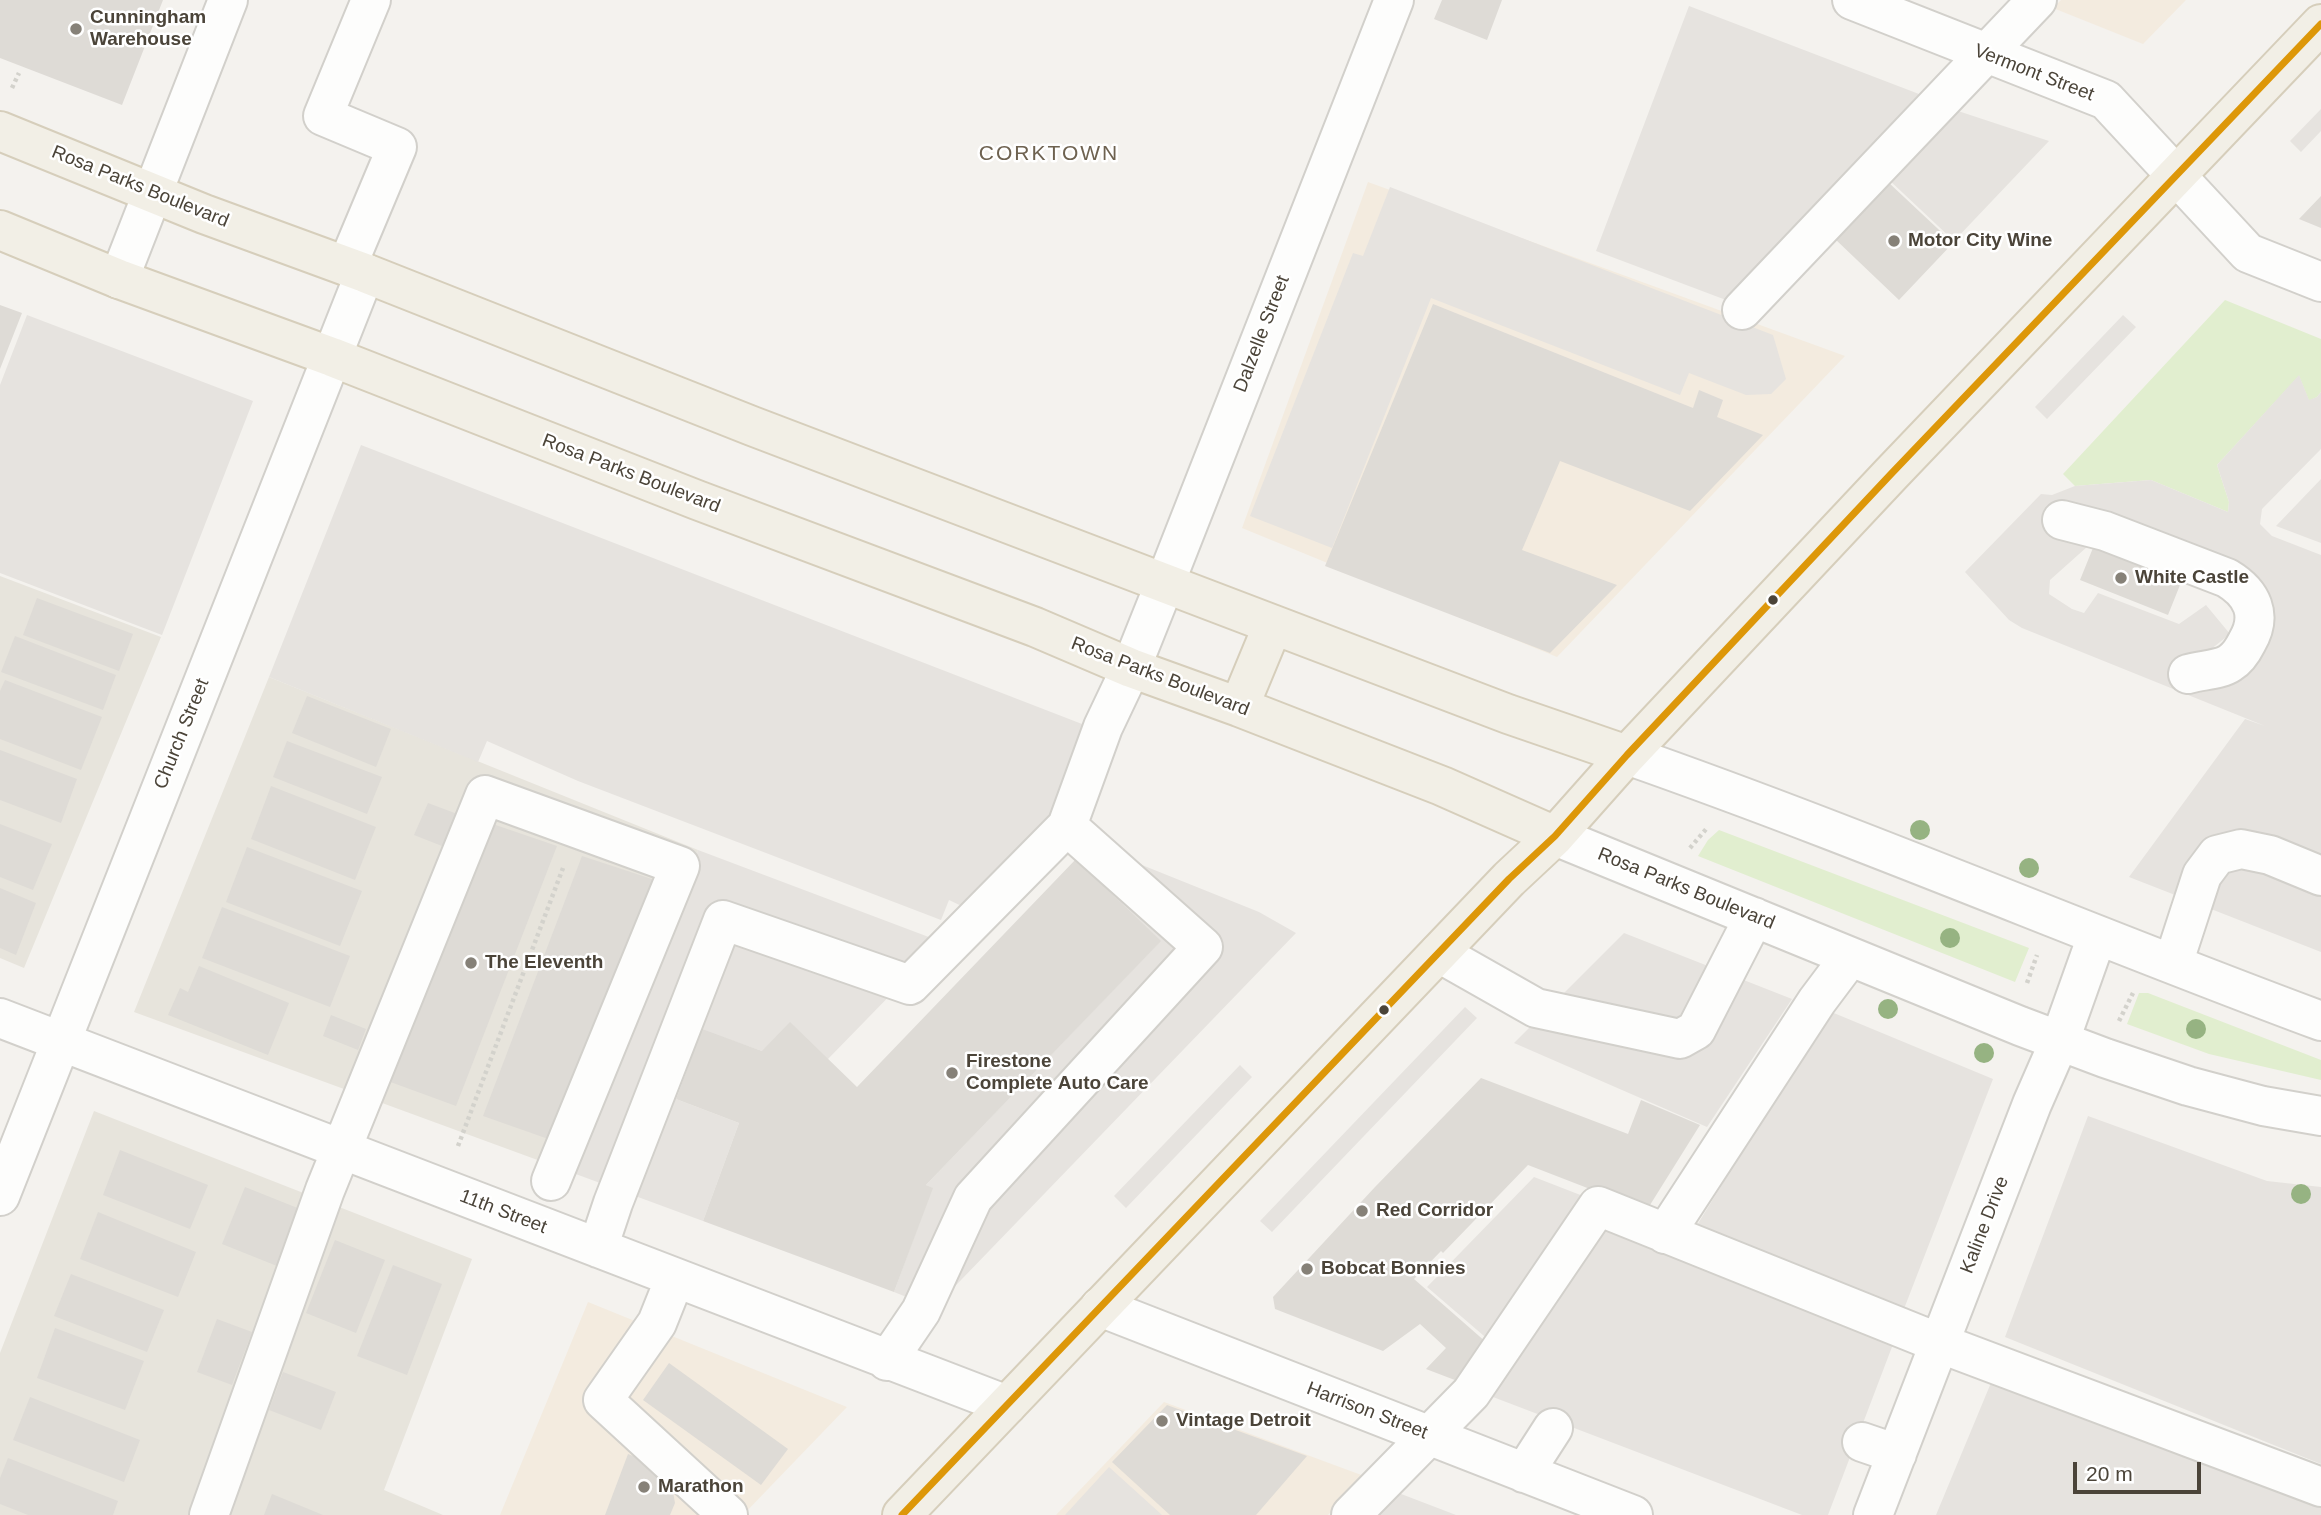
<!DOCTYPE html>
<html>
<head>
<meta charset="utf-8">
<style>
	body { margin:0 }
	#map { position:relative; width:2321px; height:1515px; overflow:hidden; background:#f4f2ee; font-family:Helvetica,sans-serif }
	canvas { display:block }
	.scale { position:absolute; left:2073px; top:1462px; width:128px; height:32px; box-sizing:border-box; border:4px solid #4b4439; border-top:0; padding-left:9px; font-size:21px; line-height:24px; white-space:nowrap; color:#4b4439; -webkit-text-stroke:5px #fff; paint-order:stroke }
</style>
</head>
<body>
<div id="map">
<canvas width="2321" height="1515"></canvas>
<div class="scale">20 m</div>
</div>
<script>
const ctx = document.querySelector('canvas').getContext('2d');
ctx.lineJoin = 'round';
function paint(path, color) { ctx.fillStyle = color; ctx.fill(path, 'evenodd'); }
function stroke(path, color, width, dash) { ctx.strokeStyle = color; ctx.lineWidth = width; ctx.lineCap = dash ? 'butt' : 'round'; ctx.setLineDash(dash || []); ctx.stroke(path); }
function label(font, color, halo, rows, align = 'center') {
  ctx.font = font + ' Helvetica,sans-serif'; ctx.lineWidth = 5; ctx.setLineDash([]); ctx.textBaseline = 'middle'; ctx.strokeStyle = halo; ctx.fillStyle = color; for (const [text, x, y, turn = 0] of rows) {
    ctx.save(); ctx.translate(x, y); ctx.rotate((+turn || 0) * Math.PI / 180); ctx.textAlign = isNaN(turn) ? turn : align; if (halo) ctx.strokeText(text, 0, 0); ctx.fillText(text, 0, 0); ctx.restore();
  }
}
const residential = new Path2D(`
	M0 576 161 637 24 968 0 958Z
	M269 677 698 850 573 1173 134 1012Z
	M94 1111 472 1259 384 1490 443 1515H0V1353Z`);
const commercial = new Path2D(`
	M2061 0H2186L2143 44 2053 8Z
	M1368 182 1845 356 1557 657 1242 528Z
	M588 1302 847 1407 743 1515H500Z
	M1164 1402 1364 1476 1328 1515H1056Z`);
const green = new Path2D(`
	M2225 300 2321 339V392L2317 397 2309 401 2299 376 2217 465 2229 502 2228 512 2151 480 2075 486 2063 474Z
	M1719 830 2029 948 2015 982 1698 856 1708 840Z
	M2139 993H2148L2321 1060V1080L2209 1054 2127 1024Z`);
const parking = new Path2D(`
	M1689 6 1919 94 1726 300 1596 251Z
	M1952 109 2049 141 1954 241 1887 178Z
	M2321 109V131L2301 152 2290 141Z
	M1390 187 1773 335 1786 379 1771 394 1746 395 1689 373 1680 395 1431 298 1332 548 1250 516 1353 253 1363 256Z
	M27 315 253 401 162 635 0 573V385Z
	M2123 315 2136 327 2047 419 2035 407Z
	M2299 375 2309 400 2317 397 2321 392V449L2262 509 2260 524 2272 536 2321 555V952L2129 877 2245 719 2265 726 2022 628 2009 620 1965 572 2041 494 2052 495 2075 486 2151 480 2228 512 2229 502 2217 465ZM2097 538 2237 599 2240 641 2210 650 2230 634 2206 605 2179 624 2098 593 2084 613 2072 609 2049 594 2050 580Z
	M361 445 1113 736 1089 813 1092 825 1132 861 1259 912 1296 933 934 1308 894 1292 932 1188 926 1185 1160 941 1076 859 1041 839 972 911 949 900 941 920 578 781 487 741 478 762 269 677Z
	M2321 479V543L2276 526Z
	M698 850 942 942 828 1059 762 1051 702 1030 676 1099 739 1123 703 1221 573 1173Z
	M1624 933 1792 999 1707 1127 1514 1043Z
	M1465 1007 1477 1018 1272 1232 1260 1221Z
	M1829 1011 1993 1079 1902 1314 1694 1230Z
	M1240 1065 1252 1077 1126 1208 1114 1196Z
	M2088 1116 2267 1181 2321 1187V1464L2005 1337Z
	M1534 1177 1583 1196 1491 1342 1427 1287Z
	M1607 1223 1895 1339 1828 1515H1802L1493 1397Z
	M1993 1378 2321 1502V1515H1936Z
	M1109 1467 1162 1515H1065Z
	M1396 1492 1456 1515H1375Z`);
const building = new Path2D(`
	M0 0H163L122 105 0 58Z
	M1442 0H1502L1487 40 1434 19Z
	M1888 182 1953 243 1899 300 1835 239Z
	M2321 196V228L2299 219Z
	M1433 304 1693 408 1699 390 1723 400 1717 417 1763 435 1690 511 1560 461 1522 550 1617 585 1550 653 1325 566Z
	M0 305 22 313 0 369Z
	M2097 538 2162 564 2157 576 2180 585 2168 615 2080 580Z
	M37 598 133 634 119 671 23 635Z
	M15 636 116 675 103 710 1 672Z
	M5 680 102 717 81 770 0 739V691Z
	M307 696 391 729 376 767 292 733Z
	M287 741 382 777 367 814 273 777Z
	M0 750 77 779 61 823 0 800Z
	M271 786 376 827 355 880 251 839Z
	M428 803 460 815 447 848 414 835Z
	M484 821 557 846 456 1106 385 1080Z
	M0 824 52 844 33 890 0 877Z
	M247 847 362 891 340 946 226 902Z
	M582 856 655 880 554 1141 483 1116Z
	M1076 859 1161 941 926 1185 933 1188 894 1292 703 1221 739 1123 676 1099 702 1029 762 1051 790 1022 857 1087Z
	M0 888 36 903 16 955 0 948Z
	M222 907 350 956 330 1007 202 958Z
	M199 966 289 1003 268 1055 168 1015 180 988 188 992Z
	M331 1015 366 1029 358 1050 323 1036Z
	M1481 1078 1628 1134 1641 1100 1700 1125 1650 1205 1639 1208 1528 1165 1443 1253 1441 1251 1414 1279 1487 1343 1460 1382 1426 1369 1446 1348 1420 1324 1383 1351 1275 1309 1273 1297 1375 1187Z
	M120 1150 208 1185 190 1229 103 1195Z
	M245 1187 305 1211 282 1268 222 1244Z
	M98 1212 196 1252 178 1297 80 1259Z
	M335 1240 385 1260 356 1333 306 1313Z
	M393 1265 442 1284 407 1375 357 1356Z
	M71 1274 164 1310 147 1352 54 1316Z
	M217 1319 252 1332 232 1385 197 1372Z
	M55 1328 144 1361 125 1410 37 1378Z
	M669 1363 788 1449 761 1485 643 1400Z
	M283 1372 336 1392 321 1430 269 1410Z
	M30 1397 140 1440 124 1482 13 1440Z
	M1167 1405 1307 1456 1256 1515H1170L1112 1462Z
	M628 1454 669 1470 675 1503 670 1515H605Z
	M8 1458 118 1501 113 1515H28L0 1504V1478Z
	M272 1494 323 1515H264Z`);
const path = new Path2D(`
	M12 88 19 73
	M1690 848 1707 828
	M2027 983 2037 955
	M2119 1021 2133 993
	M458 1146 563 868`);
const minor = new Path2D(`
	M1852 0 2106 100 2248 253 2321 282
	M347 266 397 147 323 116 371 0
	M119 279 228 0
	M1742 310 2037 0
	M2062 520 2105 531 2227 578C2252 593 2263 615 2247 642 2243 650 2238 658 2230 663 2220 670 2201 670 2188 674
	M1627 755C1861 837 2089 935 2321 1021
	M1555 836 2020 1026 2105 1058 2188 1086 2263 1106 2321 1116
	M1439 953 1536 1008 1680 1039 1696 1030 1754 917
	M2173 964 2202 875 2217 855 2241 849 2270 855 2321 876
	M0 1018 1007 1405
	M0 1196 365 273
	M1665 1234 1817 1001 1850 957
	M598 1248 613 1203 723 920 910 985 1067 826 1103 727 1131 668 1165 583 1394 0
	M675 1278 657 1323 603 1400 728 1515
	M1100 1307 1633 1515
	M887 1361 921 1311 973 1198 1203 947 1067 826
	M1862 1442 1897 1454
	M1524 1473 1553 1428
	M209 1515 325 1190 485 795 680 866 551 1181
	M1351 1515 1471 1393 1598 1206 1939 1343 2321 1487
	M1873 1515 2032 1104 2060 1040 2097 936`);
const major = new Path2D(`
	M0 131 204 214 365 273 752 426 1508 714 1627 755
	M0 230 119 279 332 357 697 500 1035 627 1131 668 1239 707 1442 786 1555 836
	M1239 707 1273 625
	M902 1515 1509 879 1555 836 1627 755 1891 474 2321 24`);
const bus1 = new Path2D(`
	M902 1515 1509 879 1555 836 1627 755 1891 474 2321 24`);
const trees = [
	[1920,830],
	[2029,868],
	[1950,938],
	[1888,1009],
	[2196,1029],
	[1984,1053],
	[2301,1194]
];
const markers = [
	[76,29,7,"#868178"],
	[1894,241,7,"#868178"],
	[2121,578,7,"#868178"],
	[1773,600,6,"#4b4439"],
	[471,963,7,"#868178"],
	[1384,1010,6,"#4b4439"],
	[952,1073,7,"#868178"],
	[1362,1211,7,"#868178"],
	[1307,1269,7,"#868178"],
	[1162,1421,7,"#868178"],
	[644,1487,7,"#868178"]
];
const poiNames = [
	["Cunningham",90,18],
	["Warehouse",90,40],
	["Motor City Wine",1908,241],
	["White Castle",2135,578],
	["The Eleventh",485,963],
	["Firestone",966,1062],
	["Complete Auto Care",966,1084],
	["Red Corridor",1376,1211],
	["Bobcat Bonnies",1321,1269],
	["Vintage Detroit",1176,1421],
	["Marathon",658,1487]
];
const streetNames = [
	["Vermont Street",2034,73,21],
	["Rosa Parks Boulevard",140,187,22],
	["Dalzelle Street",1262,334,-69],
	["Rosa Parks Boulevard",631,474,21],
	["Rosa Parks Boulevard",1160,677,21],
	["Church Street",182,734,-68],
	["Rosa Parks Boulevard",1686,889,22],
	["11th Street",503,1212,21],
	["Kaline Drive",1985,1225,-69],
	["Harrison Street",1367,1411,21]
];
const neighbourhoodNames = [
	["CORKTOWN",1049,154]
];
paint(residential, '#e7e4dc');
paint(commercial, '#f3ebdf');
paint(green, '#e1eecf');
paint(parking, '#e6e3df');
paint(building, '#dedbd6');
stroke(minor, '#d2d0cb', 42);
stroke(major, '#d6cebb', 42);
stroke(path, '#d3d2cc', 4.5, [3.5, 3.5]);
stroke(minor, '#fdfdfc', 38);
stroke(major, '#f2efe6', 38);
stroke(bus1, '#dd9709', 7);
ctx.fillStyle = '#96b382';
for (const [x, y] of trees) { ctx.beginPath(); ctx.arc(x, y, 10, 0, 2 * Math.PI); ctx.fill(); }
for (const [x, y, r, color] of markers) { const dot = new Path2D(); dot.arc(x, y, r, 0, 2 * Math.PI); ctx.fillStyle = color; ctx.fill(dot); stroke(dot, '#fff', 2.5); }
label('bold 19px', '#4b4439', '#fff', poiNames, 'left');
label('19px', '#4b4439', '#fff', streetNames);
ctx.letterSpacing = '2px';
label('21px', '#6e6250', '#fff', neighbourhoodNames);
ctx.letterSpacing = '0px';
</script>
</body>
</html>
